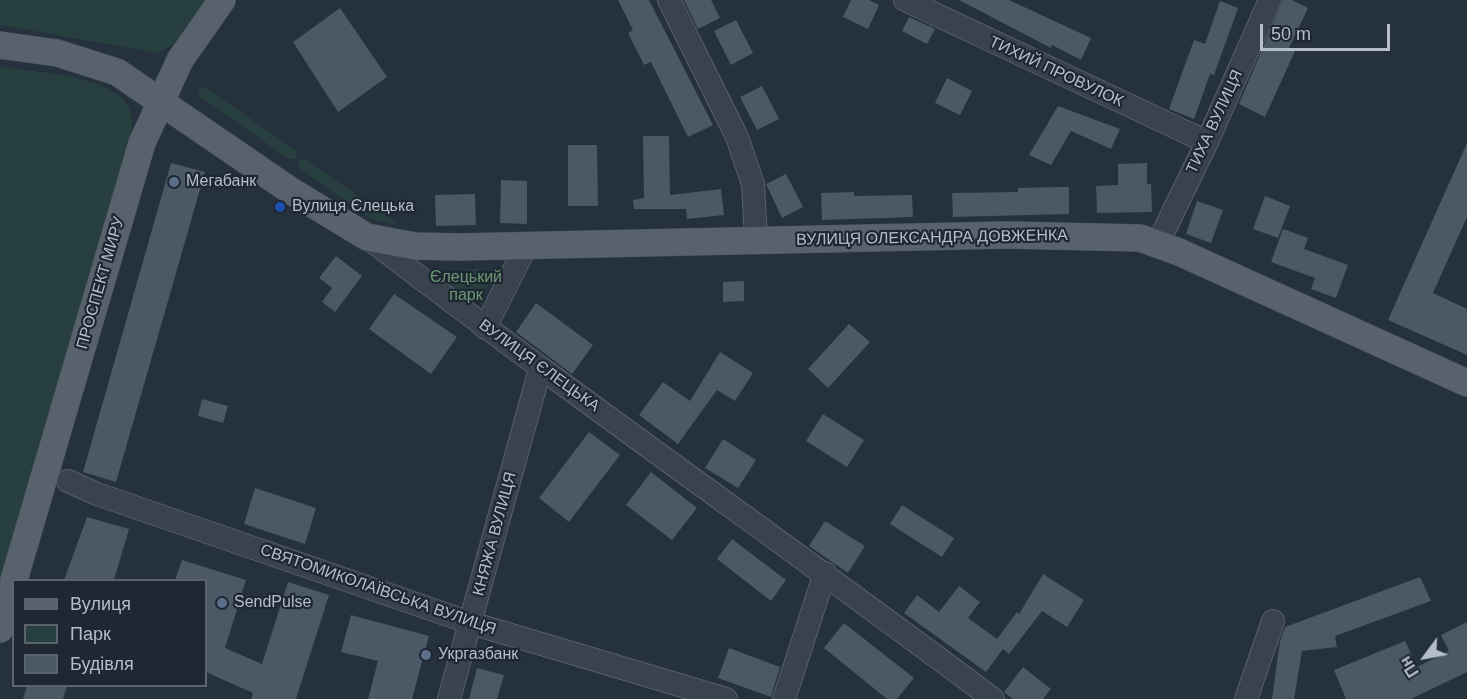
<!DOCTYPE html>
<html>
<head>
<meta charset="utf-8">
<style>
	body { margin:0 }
	#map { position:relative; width:1467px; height:699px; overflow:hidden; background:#25313c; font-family:Helvetica,sans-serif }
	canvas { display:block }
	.legend { position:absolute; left:12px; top:579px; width:195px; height:108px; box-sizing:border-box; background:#1e2732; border:2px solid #5a636e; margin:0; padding:8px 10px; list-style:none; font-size:18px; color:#b4bdc8 }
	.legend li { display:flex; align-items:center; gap:12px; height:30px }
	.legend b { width:30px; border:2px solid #5a636e }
	.north { position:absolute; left:1395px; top:627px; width:60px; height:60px; -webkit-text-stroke:4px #1e2732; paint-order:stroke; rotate:238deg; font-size:16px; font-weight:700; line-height:24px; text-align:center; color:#b4bdc8 }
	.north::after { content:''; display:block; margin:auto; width:21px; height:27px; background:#b4bdc8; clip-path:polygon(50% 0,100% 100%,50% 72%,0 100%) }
	.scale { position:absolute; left:1260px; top:24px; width:130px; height:27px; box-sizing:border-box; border:3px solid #b4bdc8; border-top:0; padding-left:8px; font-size:18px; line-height:21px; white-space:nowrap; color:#b4bdc8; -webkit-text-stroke:4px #1e2732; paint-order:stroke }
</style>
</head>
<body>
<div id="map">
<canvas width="1467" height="699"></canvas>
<ul class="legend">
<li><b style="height:8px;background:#57626d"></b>Вулиця</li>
<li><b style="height:16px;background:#283f3f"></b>Парк</li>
<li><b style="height:16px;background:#4b5865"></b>Будівля</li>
</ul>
<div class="north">Пн</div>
<div class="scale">50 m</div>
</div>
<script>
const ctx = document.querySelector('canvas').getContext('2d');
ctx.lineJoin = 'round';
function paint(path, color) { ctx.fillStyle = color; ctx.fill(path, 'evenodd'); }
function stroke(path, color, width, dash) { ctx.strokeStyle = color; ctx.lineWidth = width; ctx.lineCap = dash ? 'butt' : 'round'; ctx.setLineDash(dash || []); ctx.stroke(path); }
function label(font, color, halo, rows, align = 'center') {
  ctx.font = font + ' Helvetica,sans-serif'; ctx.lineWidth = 4.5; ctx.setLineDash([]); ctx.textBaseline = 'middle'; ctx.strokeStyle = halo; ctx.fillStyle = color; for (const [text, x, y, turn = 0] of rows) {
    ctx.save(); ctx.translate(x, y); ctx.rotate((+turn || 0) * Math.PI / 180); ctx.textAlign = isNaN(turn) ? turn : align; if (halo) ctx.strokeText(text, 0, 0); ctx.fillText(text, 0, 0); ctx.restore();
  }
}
const green = new Path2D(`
	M0 0H206L172 45 157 53 0 25Z
	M0 67C32 72 115 75 129 108 133 116 132 128 133 136L0 597Z
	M204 86 296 151V159H289L199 96 198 92Z
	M304 158 400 225 373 220 299 168 298 162Z
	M478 268 485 274 488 285 478 300 467 304 432 277Z`);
const building = new Path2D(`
	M618 0H649L713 125 688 137 651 62 644 65 628 33 633 30Z
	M684 0H711L720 18 698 29Z
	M851 0H869L879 5 868 29 843 17Z
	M959 0H1009L1091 38 1081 60 1052 45 1051 48Z
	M1283 0H1292L1308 8 1289 48 1295 51 1265 117 1239 104Z
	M1220 1 1238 8 1214 75 1210 74 1194 119 1169 109 1194 40 1205 44Z
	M340 8 387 77 338 112 293 42Z
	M909 17 935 29 927 44 902 31Z
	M736 20 753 53 731 65 714 31Z
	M947 78 972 91 960 115 935 103Z
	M762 86 779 119 757 130 740 97Z
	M1058 106 1120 129 1111 149 1071 131 1051 165 1029 155Z
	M643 136H669L670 195 721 189 724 215 687 219 686 209H634L633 200 644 198Z
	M1467 143V217L1433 293 1467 309V355L1388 320Z
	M568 145H597L598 206H568Z
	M171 163 205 172 116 482 83 472Z
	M1147 163V184H1151L1152 212 1097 213 1096 186 1118 185V164Z
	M786 174 803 207 782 218 766 184Z
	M501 180 527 181V224L500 223Z
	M1056 187H1069V214L953 217 952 193 1018 192V188Z
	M854 192V196L912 195 913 217 822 220 821 193Z
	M475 194 476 225 436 226 435 195Z
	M1265 196 1290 206 1278 238 1253 229Z
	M1197 201 1223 210 1211 243 1186 234Z
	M1283 229 1308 238 1304 249 1348 265 1336 298 1311 289 1315 278 1271 262Z
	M336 256 362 276 335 312 322 302 332 288 319 278Z
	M744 281V301L723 302V282Z
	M394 294 457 337 431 374 369 329Z
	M536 303 593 345 572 374 516 332Z
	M849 324 870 342 828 388 808 369Z
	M720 352 753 373 735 401 717 390 678 444 639 415 663 382 690 401Z
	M202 399 228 406 223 423 198 416Z
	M823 414 864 440 847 467 806 441Z
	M589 432 620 455 569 522 539 498Z
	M723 439 756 460 738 488 705 468Z
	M651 472 697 508 672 540 626 505Z
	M255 488 316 508 305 544 244 524Z
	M902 505 954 538 942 557 890 524Z
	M87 517 129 529 114 580H64Z
	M825 521 865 546 848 573 809 546Z
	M732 539 786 580 771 601 717 559Z
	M182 560 246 580 225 648 262 664 288 582 329 595 296 699H251L253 693 206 672V580H175Z
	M1043 574 1084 600 1067 627 1042 611 1009 654 1003 649 986 672 904 613 917 595 939 612 959 586 980 602 968 618 997 639 1017 612 1019 614Z
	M1420 577 1431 601 1335 636 1337 647 1302 651 1294 699H1272L1280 641 1285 627Z
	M351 615 429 636 412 699H368L378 661 341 652Z
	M1467 622V672L1411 699H1346L1334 670 1405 641 1417 667 1449 651 1441 635Z
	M844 623 914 678 897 699H887L824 648Z
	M729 648 780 667 771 697 718 678Z
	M1023 667 1051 689 1043 699H1013L1004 692Z
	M477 668 504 675 497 699H469Z
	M27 686H67L63 699H23Z`);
const minor = new Path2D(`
	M669 0 737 137 753 184 756 240
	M905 0 1207 142
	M367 237C572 395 785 543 993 699
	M1158 243 1207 142 1270 0
	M485 328 527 244
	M68 481 97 494 471 623 726 699
	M449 699 540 369
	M784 699 825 573
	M1246 699 1273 621`);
const major = new Path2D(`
	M0 45 57 53 117 72 291 191 367 237 415 246 459 247 1007 235 1140 238 1179 252 1467 383
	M14 580 142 143 180 60 222 0
	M0 629 14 584`);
const markers = [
	[174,182,6,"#5c6f8a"],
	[280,207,6,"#1a4fb4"],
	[222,603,6,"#5c6f8a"],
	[426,655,6,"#5c6f8a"]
];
const streetNames = [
	["ТИХИЙ ПРОВУЛОК",1056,72,25],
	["ТИХА ВУЛИЦЯ",1215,122,-65],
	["ВУЛИЦЯ ОЛЕКСАНДРА ДОВЖЕНКА",932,238,-1],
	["ПРОСПЕКТ МИРУ",101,283,-74],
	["ВУЛИЦЯ ЄЛЕЦЬКА",539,366,36],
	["КНЯЖА ВУЛИЦЯ",495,534,-75],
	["СВЯТОМИКОЛАЇВСЬКА ВУЛИЦЯ",378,590,19]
];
const poiNames = [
	["Мегабанк",186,182],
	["Вулиця Єлецька",292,207],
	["SendPulse",234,603],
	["Укргазбанк",438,655]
];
const parkNames = [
	["Єлецький",466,278],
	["парк",466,296]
];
paint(green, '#283f3f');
paint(building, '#4b5865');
stroke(minor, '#57606b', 24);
stroke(major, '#454e59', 28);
stroke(minor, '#39424d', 22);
stroke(major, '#57626d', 27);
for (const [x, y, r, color] of markers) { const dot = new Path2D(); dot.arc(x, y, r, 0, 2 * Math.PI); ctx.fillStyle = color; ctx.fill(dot); stroke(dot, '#1e2732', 2); }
label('16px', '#b4bdc8', '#1e2732', streetNames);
label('16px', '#b4bdc8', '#1e2732', poiNames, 'left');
label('16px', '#6c9873', '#1e2732', parkNames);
</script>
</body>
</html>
